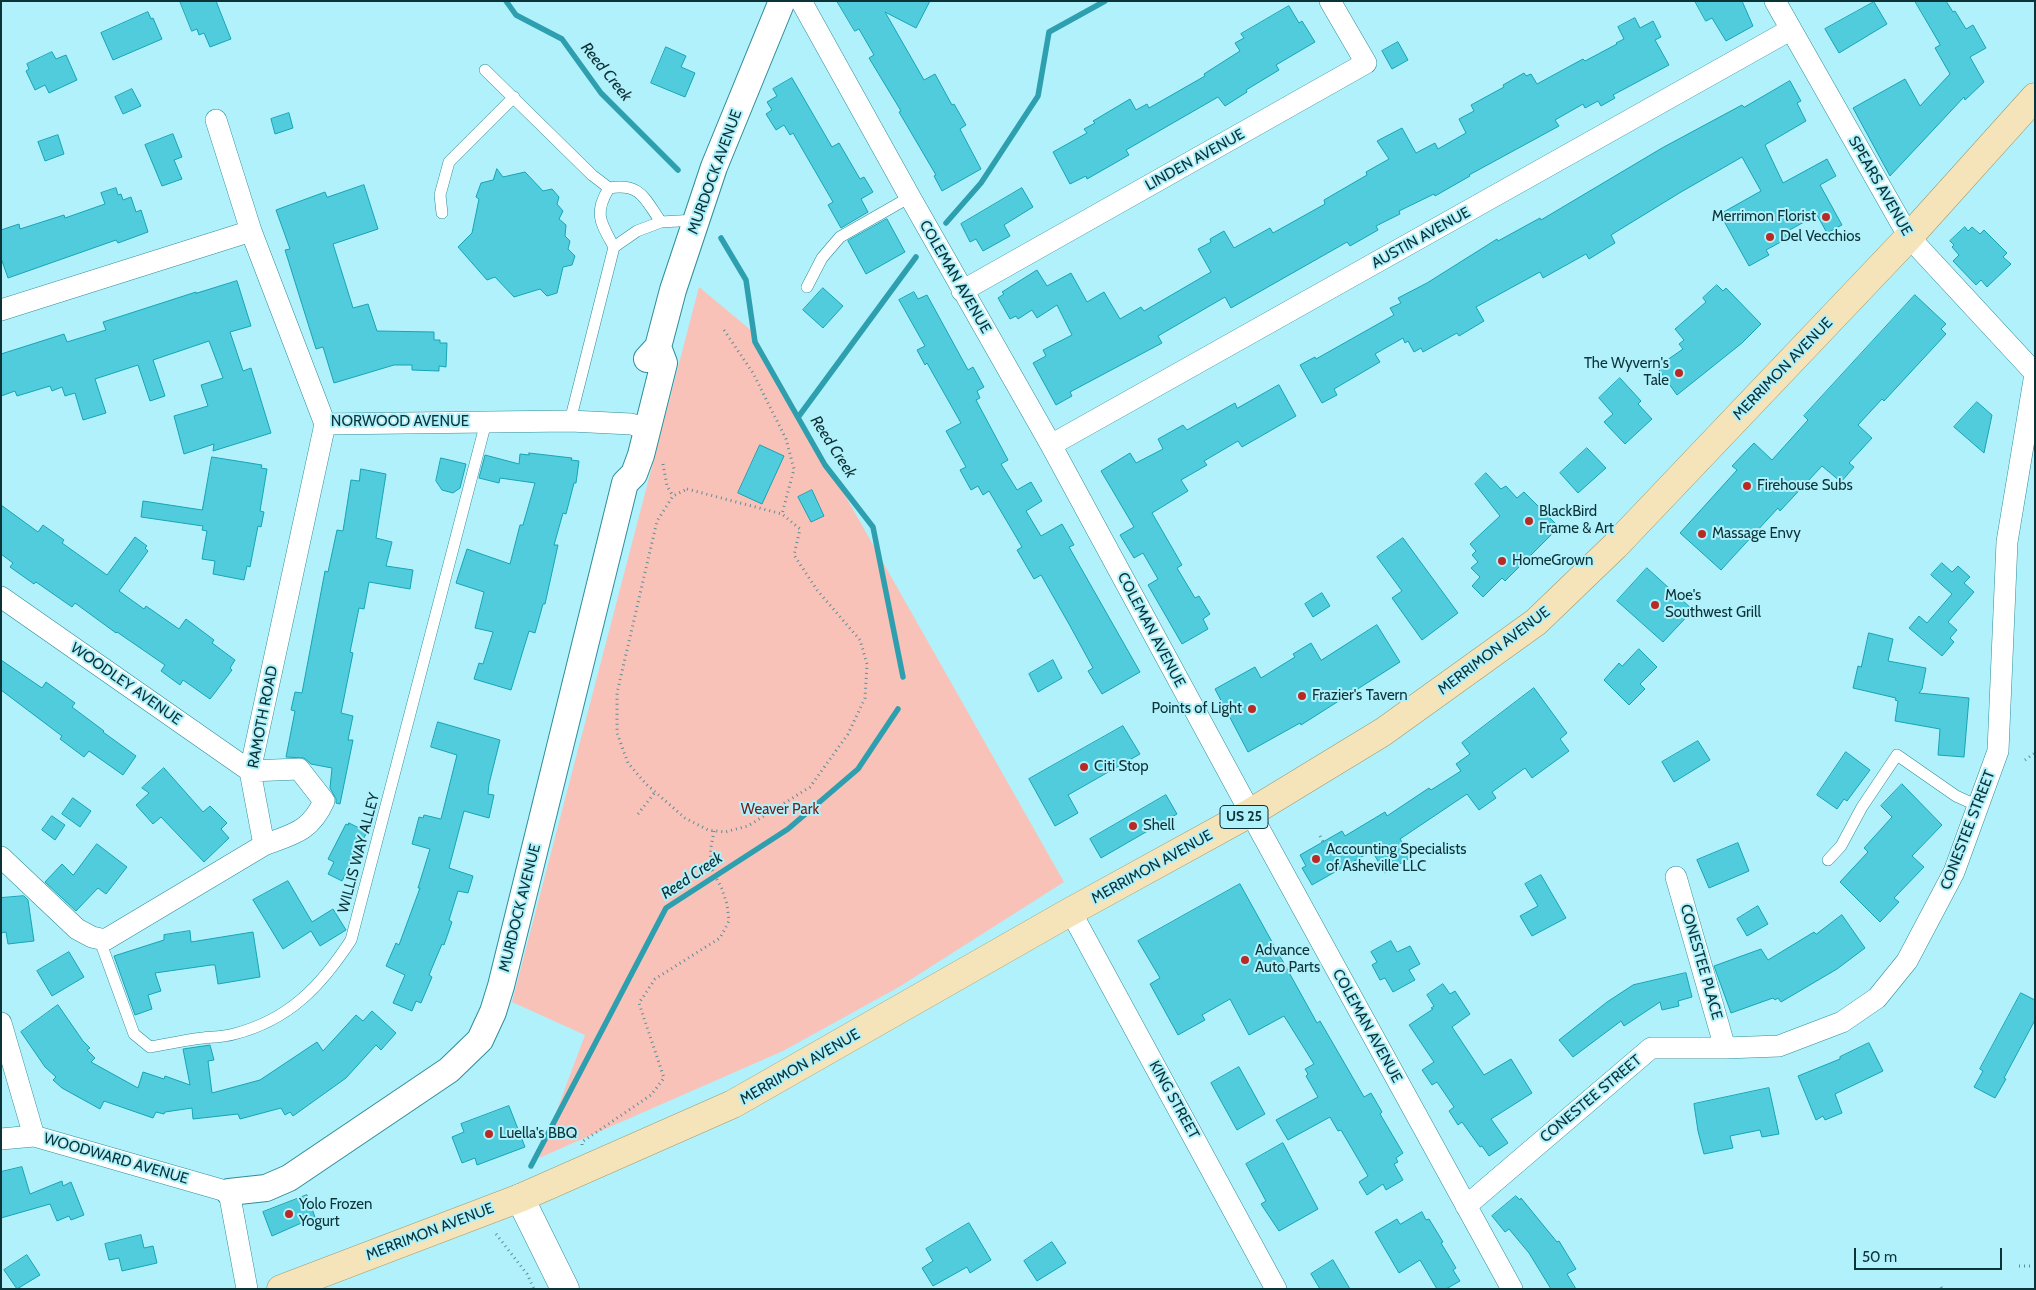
<!DOCTYPE html>
<html>
<head>
<meta charset="utf-8">
<style>
	body { margin:0 }
	#map { position:relative; width:2036px; height:1290px; overflow:hidden; background:#b0f1fb; font-family:Cabin,sans-serif }
	canvas { display:block }
	.frame { position:absolute; inset:0; border:2px solid #0b3338; pointer-events:none }
	.scale { position:absolute; left:1854px; top:1248px; width:148px; height:22px; box-sizing:border-box; border:2px solid #0b3338; border-top:0; padding-left:6px; font-size:15px; line-height:18px; white-space:nowrap; color:#0b3338; -webkit-text-stroke:4px #b0f1fb; paint-order:stroke }
</style>
</head>
<body>
<div id="map">
<canvas width="2036" height="1290"></canvas>
<div class="frame"></div>
<div class="scale">50 m</div>
</div>
<script>
const ctx = document.querySelector('canvas').getContext('2d');
ctx.lineJoin = 'round';
function paint(path, color) { ctx.fillStyle = color; ctx.fill(path, 'evenodd'); }
function stroke(path, color, width, dash) { ctx.strokeStyle = color; ctx.lineWidth = width; ctx.lineCap = dash ? 'butt' : 'round'; ctx.setLineDash(dash || []); ctx.stroke(path); }
function label(font, color, halo, rows, align = 'center') {
  ctx.font = font + ' Cabin,sans-serif'; ctx.lineWidth = 4; ctx.setLineDash([]); ctx.textBaseline = 'middle'; ctx.strokeStyle = halo; ctx.fillStyle = color; for (const [text, x, y, turn = 0] of rows) {
    ctx.save(); ctx.translate(x, y); ctx.rotate((+turn || 0) * Math.PI / 180); ctx.textAlign = isNaN(turn) ? turn : align; if (halo) ctx.strokeText(text, 0, 0); ctx.fillText(text, 0, 0); ctx.restore();
  }
}
const green = new Path2D(`
	M699 287 752 331 1064 882 899 987 783 1051 539 1158 585 1035 512 1002Z`);
const stream = new Path2D(`
	M506 1 516 15 562 39 601 93 678 170
	M946 223 981 183 1038 96 1049 32 1105 1
	M721 238 746 280 755 342 825 465 873 527 903 677
	M799 416 916 257
	M531 1166 666 908 788 829 858 769 898 709`);
const building = new Path2D(`
	M180 1H216L231 39 210 47 204 33 199 35 197 29 192 31Z
	M837 1H930L916 28 885 12 924 80 935 74 952 105 954 104 966 125 960 129 962 133 981 169 942 191 934 176 936 175 899 112 901 111 869 58 874 55 859 29 855 31Z
	M1695 1H1742L1753 26 1726 41 1712 18 1706 21Z
	M1915 1H1946L1953 12 1955 11 1966 29 1973 25 1986 48 1970 57 1984 82 1965 100 1964 97 1890 176 1853 108 1905 79 1920 106 1950 74 1935 48 1940 45Z
	M1874 2 1887 24 1839 53 1825 29Z
	M1289 6 1299 23 1302 21 1315 42 1276 65 1279 70 1246 90 1247 92 1225 106 1218 97 1126 150 1129 155 1087 179 1086 176 1070 184 1053 152 1087 133 1084 129 1095 123 1093 121 1130 99 1136 110 1147 104 1149 108 1205 76 1204 74 1240 51 1235 43 1244 38 1241 34Z
	M148 12 151 19 153 18 162 39 113 60 101 33Z
	M1635 18 1640 28 1653 21 1661 37 1655 40 1669 65 1613 95 1615 98 1601 106 1598 101 1585 108 1583 104 1555 120 1559 126 1469 175 1470 176 1435 196 1434 194 1399 211 1400 214 1376 226 1378 230 1350 246 1347 242 1231 308 1225 297 1158 336 1162 343 1070 392 1072 396 1056 405 1033 363 1046 356 1043 350 1072 335 1057 305 1037 318 1032 310 1018 319 1016 316 1010 319 998 298 1004 294 1002 292 1037 270 1047 286 1071 273 1087 302 1104 292 1120 319 1141 307 1144 311 1211 272 1198 249 1211 242 1210 239 1224 231 1234 248 1270 228 1273 233 1325 204 1324 200 1367 175 1366 172 1389 159 1377 141 1402 128 1416 153 1435 143 1438 149 1466 133 1459 119 1474 111 1471 105 1504 87 1503 85 1524 73 1526 76 1531 74 1537 84 1583 59 1585 61 1617 44 1616 43 1624 39 1618 27Z
	M1398 42 1408 60 1392 69 1382 51Z
	M666 47 686 56 681 67 695 73 685 97 651 83Z
	M52 52 56 59 66 55 77 80 49 93 45 85 35 90 26 71 29 69 27 64Z
	M792 78 832 147 839 143 860 179 864 177 873 192 861 199 868 212 841 228 828 205 833 202 793 133 790 135 784 125 776 130 766 114 772 110 767 102 777 96 773 89Z
	M1790 81 1801 101 1797 103 1806 121 1765 145 1783 183 1827 159 1836 176 1820 185 1842 225 1827 233 1817 215 1784 233 1788 238 1766 250 1769 255 1749 266 1720 214 1761 191 1742 157 1681 192 1611 235 1615 243 1589 259 1586 254 1543 278 1540 272 1476 307 1484 321 1459 336 1457 333 1423 352 1421 348 1414 352 1408 341 1405 343 1403 338 1375 354 1380 362 1334 389 1337 395 1322 403 1300 365 1315 357 1316 359 1394 315 1390 308 1401 303 1398 298 1427 283 1497 239 1498 241 1540 218 1541 220 1662 148 1742 105 1744 107Z
	M132 89 141 106 123 114 115 97Z
	M289 113 293 128 275 134 271 119Z
	M173 134 182 157 174 160 182 179 162 186 145 145Z
	M58 135 64 154 45 161 38 142Z
	M497 169 503 177 525 172 543 191 552 189 559 197 557 204 563 211 559 219 566 225 565 236 570 241 568 249 575 256 572 265 563 267 557 293 547 296 540 289 514 297 495 277 487 280 458 247 472 233 479 199 476 197 481 183 493 180Z
	M364 185 378 229 333 244 353 308 368 304 377 331 434 332V340H440V343H447L446 367 439 366V371L412 370V365H394L334 383 323 347 316 349 285 250 290 249 276 210 325 192 327 197Z
	M116 188 118 195 121 194 123 200 131 197 136 212 141 210 148 232 118 243 116 240 8 278 1 258V230L19 224 20 229 64 215 65 218 105 204 101 193Z
	M1022 188 1033 207 1004 225 1010 236 983 251 976 239 970 242 961 224Z
	M887 219 905 252 866 274 848 241Z
	M1965 227 1968 231 1972 227 1980 234 1984 230 2007 253 2003 257 2011 264 1987 287 1981 280 1976 285 1953 261 1959 255 1952 247 1954 245 1950 241Z
	M237 281 251 326 230 332 243 371 251 368 271 433 213 451 214 444 184 454 174 416 208 406 201 385 223 378 209 341 153 360 165 396 150 401 138 365 95 379 106 413 83 420 75 393 65 396 62 387 52 391 50 386 17 396 15 391 1 396V354L64 334 67 342 106 330 103 322 196 292V293Z
	M1717 285 1723 291 1726 288 1761 324 1742 343 1677 395 1657 367 1683 349 1679 344 1684 340 1675 329 1706 302 1703 298Z
	M823 288 843 306 823 328 803 310Z
	M914 292 918 299 927 295 968 370 973 367 984 387 977 391 980 398 976 400 1008 460 1001 464 1017 490 1031 482 1042 501 1026 511 1041 536 1062 524 1074 545 1069 547 1140 672 1102 694 1088 671 1093 668 1069 624 1041 575 1034 579 1017 550 1022 547 989 491 983 495 978 486 971 490 960 470 966 467 946 431 961 423 927 363 925 365 917 350 925 346 899 300Z
	M1915 295 1946 324 1941 329 1946 334 1884 401 1882 399 1858 425 1872 438 1849 463 1854 467 1841 482 1822 466 1780 511 1778 508 1721 570 1680 533 1737 470 1732 466 1754 443 1772 460 1808 420 1804 416Z
	M1620 378 1641 401 1638 404 1652 419 1625 444 1604 422 1613 414 1599 398Z
	M1279 385 1296 416 1242 447 1238 441 1204 461 1207 465 1181 480 1188 491 1152 513 1182 565 1177 568 1195 598 1199 596 1210 614 1203 619 1208 629 1182 644 1148 585 1158 579 1143 553 1134 558 1120 535 1134 527 1101 471 1130 453 1136 463 1163 449 1158 439 1183 425 1187 430 1235 403 1237 408Z
	M1977 402 1992 415 1984 453 1954 427Z
	M760 445 784 456 762 504 738 493Z
	M1587 448 1606 468 1578 493 1560 473Z
	M529 453 572 458 571 460 579 461 576 483H574L566 514 563 513 554 545H558L545 604H543L535 633 529 631 511 690 474 679 479 663 483 664 493 632 475 628 484 592 456 583 467 549 510 564 520 525H523L535 483 500 478 499 483 479 478 485 455 519 464 520 454 529 455Z
	M212 457 262 465 261 468 267 469 260 511 264 512 261 527 258 526 250 567 247 566 244 580 213 574 215 561 202 559 207 531 202 530 203 526 141 517 143 501 202 510Z
	M441 458 466 464 460 488 453 493 442 490 436 481Z
	M361 469 386 474 376 538 392 542 386 566 413 570 410 589 369 582 364 609 359 608 350 652 353 653 341 713 353 716 348 740H353L340 804 336 803V799L330 788 332 768 311 764 304 758 286 757 295 711 291 710 295 692 302 693 325 571 328 572 337 530 343 531 351 480 359 481Z
	M1486 473 1501 489 1506 486 1517 498 1524 492 1559 527 1505 581 1502 578 1483 597 1472 586 1480 577 1471 568 1478 562 1472 555 1476 551 1470 544 1500 516 1475 484Z
	M812 490 824 516 811 522 798 497Z
	M1 505 38 532 43 525 64 540 62 543 107 575 135 537 147 546 145 548 148 551 119 591 144 609 146 606 179 629 186 619 214 640 212 643 235 660 230 668 232 670 214 694 210 699 183 680 180 685 161 671 165 665 117 632 116 633 75 603 72 607 36 582 34 584 10 567 13 563 1 554Z
	M1403 538 1458 613 1422 640 1392 598 1402 591 1377 557Z
	M1942 563 1952 572 1958 566 1970 577 1964 583 1974 592 1948 622 1957 630 1950 638 1954 642 1942 656 1909 628 1919 616 1927 623 1952 594 1931 575Z
	M1647 568 1693 610 1663 642 1617 601Z
	M1322 593 1330 606 1313 617 1305 604Z
	M1377 625 1400 662 1301 725 1300 723 1248 752 1215 689 1255 667 1261 678 1295 657 1293 654 1311 643 1321 660Z
	M1869 633 1893 639 1888 661 1926 668 1922 689 1919 693 1969 698 1964 757 1938 755 1940 729 1895 721 1898 701 1895 700 1896 698 1853 688 1858 666 1861 667Z
	M1639 649 1657 667 1640 684 1645 689 1629 705 1604 680 1619 663 1622 666Z
	M1 660 42 688 46 682 75 703 72 707 104 731 103 732 136 756 123 775 89 751 84 757 60 739 62 736 1 690Z
	M1053 660 1062 678 1038 692 1029 674Z
	M1534 688 1567 733 1560 739 1569 751 1532 778 1525 768 1492 792 1496 798 1479 810 1467 794 1400 839 1411 857 1385 873 1372 851 1312 885 1302 868 1306 866 1300 855 1342 831 1345 836 1385 812 1387 816 1429 788 1431 790 1461 771 1456 764 1470 754 1462 743Z
	M438 722 500 740 489 784 488 794 494 795 489 818 464 811 449 868 473 876 468 893 458 891 449 920 452 922 444 945 442 944 429 975 432 977 421 1003 416 1001 412 1011 393 1003 405 975 386 966 396 943 399 945 420 888H418L430 849 412 844 419 817 423 818 424 815 441 819 457 755 431 747Z
	M1123 726 1140 754 1068 795 1078 813 1055 826 1029 779Z
	M1698 741 1710 760 1674 782 1662 762Z
	M1846 752 1870 770 1847 801 1844 799 1837 809 1817 795Z
	M164 768 203 812 210 806 227 823 221 829 229 838 204 862 161 817 153 824 136 805 149 793 142 788Z
	M1902 784 1942 825 1912 856 1924 867 1894 898 1899 902 1880 922 1840 882 1868 852 1864 848 1892 817 1881 806Z
	M1166 795 1177 814 1101 858 1090 839Z
	M73 798 91 811 80 827 62 814Z
	M52 816 65 825 55 840 42 830Z
	M349 823 367 832 342 881 328 874 334 862 328 859 346 824 348 825Z
	M1738 843 1749 871 1709 888 1697 860Z
	M97 844 127 867 106 894 98 888 76 911 45 882 62 864 73 875Z
	M1541 875 1566 918 1532 936 1520 916 1538 906 1525 884Z
	M288 881 312 922 333 909 346 930 320 946 311 931 283 949 253 900Z
	M1240 884 1317 1023 1320 1021 1364 1097 1371 1093 1382 1112 1380 1114 1403 1153 1396 1158 1398 1162 1394 1164 1403 1180 1386 1190 1383 1184 1367 1195 1359 1182 1368 1176 1341 1130 1338 1131 1330 1117 1288 1140 1276 1120 1318 1097 1306 1076 1308 1074 1305 1069 1314 1064 1284 1016 1249 1035 1230 999 1202 1015 1205 1020 1178 1035 1150 984 1160 978 1138 941Z
	M24 896 28 900 34 941 8 944 6 932 1 933V898Z
	M1758 906 1768 924 1747 936 1737 919Z
	M1842 915 1865 948 1837 969 1781 1002 1778 998 1775 1000 1773 998 1731 1013 1714 966 1761 949 1768 960 1814 932 1816 934Z
	M190 931 191 942 253 932 260 977 218 984 215 965H211L155 973 161 991 148 995 152 1009 135 1015 114 956 164 940V935Z
	M1391 941 1397 952 1410 946 1420 964 1409 970 1415 980 1393 992 1385 978 1380 980 1372 965 1377 962 1371 952Z
	M69 952 84 977 52 996 37 971Z
	M1686 973 1692 997 1678 1001 1679 1006 1662 1010 1660 1002 1624 1026 1621 1021 1573 1057 1559 1040 1607 1002 1633 985Z
	M1443 984 1450 994 1455 991 1470 1014 1452 1027 1484 1075 1511 1059 1532 1093 1491 1119 1508 1143 1489 1156 1482 1146 1480 1147 1462 1122 1458 1125 1449 1111 1454 1107 1437 1082 1432 1085 1422 1070 1434 1062 1409 1025 1433 1009 1431 1008 1434 1006 1427 995Z
	M2021 993 2035 1000V1020L2004 1078 2006 1079 1995 1098 1974 1087 1983 1071 1980 1069Z
	M58 1005 83 1041 90 1048 87 1050 95 1058 91 1062 138 1088 143 1072 164 1079 165 1076 190 1085 183 1049 210 1045 214 1060 208 1061 212 1093 260 1080 317 1042 323 1051 356 1015 363 1021 372 1011 396 1033 381 1050 376 1045 346 1078 293 1116 290 1112 285 1115 281 1108 240 1119 238 1114 193 1119 192 1108 165 1112 164 1114 156 1112 153 1118 104 1101 100 1109 62 1088 53 1080 56 1077 45 1067 21 1032Z
	M1869 1043 1883 1071 1835 1094 1842 1113 1825 1120 1823 1116 1816 1120 1798 1076 1840 1059V1057Z
	M1239 1067 1265 1114 1237 1130 1211 1083Z
	M1769 1088 1779 1134 1762 1137 1760 1130 1730 1136 1733 1148 1704 1154 1698 1131 1694 1104Z
	M509 1106 525 1147 477 1165 475 1158 462 1163 452 1137 464 1132 461 1124Z
	M1283 1143 1318 1209 1279 1231 1261 1204 1266 1201 1246 1164Z
	M22 1167 30 1194 62 1181 63 1186 71 1182 84 1215 71 1220 69 1216 57 1221 50 1204 1 1218V1172Z
	M307 1195 315 1217 272 1236 263 1212Z
	M1516 1196 1520 1200 1521 1198 1557 1242 1559 1241 1576 1269 1567 1274 1576 1289H1551L1529 1253 1509 1229 1505 1232 1492 1216Z
	M1422 1212 1426 1220 1429 1219 1443 1242 1441 1243 1456 1268 1453 1270 1460 1281 1446 1289H1437L1420 1260 1399 1273 1375 1232 1397 1219 1400 1224Z
	M969 1223 991 1260 970 1273 967 1267 933 1286 922 1268 933 1261 926 1249Z
	M141 1235 144 1248 153 1246 157 1263 122 1271 119 1258 109 1260 105 1244Z
	M1052 1242 1066 1263 1037 1281 1024 1261Z
	M27 1255 40 1275 17 1289 4 1270Z
	M1333 1260 1350 1289H1320L1311 1274Z`);
const path = new Path2D(`
	M724 330 753 373 786 439 794 469 782 514
	M663 464 667 486 673 496
	M687 489 782 514 800 529 794 555 817 590 860 640 867 664 865 698 848 734 810 787 748 826 725 832 708 830 685 818 646 784 628 763 617 733V693L657 521 673 496Z
	M2025 760 2035 753
	M638 814 655 792
	M1320 836 1323 842
	M582 1145V1142L651 1095 664 1078 639 1003 655 979 720 938 729 921 727 904 722 889 710 866 711 847 714 831
	M496 1234 527 1274 534 1289
	M2019 1266H2035
	M1941 1287 1942 1289`);
const service = new Path2D(`
	M485 70 592 175 609 188C641 183 644 198 661 222
	M609 188C593 214 601 223 614 247
	M442 213 440 195 449 162 514 97
	M807 287 822 258 840 237 910 197
	M570 421 614 247 637 231 661 222 696 220
	M1828 860 1841 846 1862 807 1897 755 1956 796 1978 806
	M99 938 134 1034 150 1047C168 1044 185 1040 203 1038 213 1037 224 1037 234 1034 289 1020 321 986 351 940L486 422`);
const minor = new Path2D(`
	M801 1 910 197 1051 445 1262 834 1512 1289
	M1775 1 1909 237 2035 373
	M216 120 251 231
	M962 291 1366 63 1330 1
	M1 310 251 231 325 424 570 421 631 424 648 429
	M1051 445 1790 30
	M1 597 250 771 299 769 324 801C310 832 293 834 264 845
	M1 857 77 929 92 937 105 940 264 845 250 771 325 424
	M1676 877 1725 1048
	M1071 912 1276 1289
	M1 1023 34 1136
	M1 1139 34 1136 229 1192 247 1289
	M1466 1206 1651 1048H1725L1779 1046 1842 1022 1877 998 1907 961 1954 872 1998 751 2007 542 2035 374`);
const tertiary = new Path2D(`
	M647 359 658 347 673 290 714 167 782 1
	M229 1192 266 1188 289 1178 449 1070 480 1040 493 1012 501 986 625 483 634 474 641 455 664 363 658 347`);
const secondary = new Path2D(`
	M520 1198 565 1289`);
const primary = new Path2D(`
	M281 1289 520 1198 733 1104 1068 913 1250 813 1383 732 1536 622 1615 546 1909 237 2035 97`);
const markers = [
	[1826,217,5,"#b82a23"],
	[1770,237,5,"#b82a23"],
	[1679,373,5,"#b82a23"],
	[1747,486,5,"#b82a23"],
	[1529,521,5,"#b82a23"],
	[1702,534,5,"#b82a23"],
	[1502,561,5,"#b82a23"],
	[1655,605,5,"#b82a23"],
	[1302,696,5,"#b82a23"],
	[1252,709,5,"#b82a23"],
	[1084,767,5,"#b82a23"],
	[1133,826,5,"#b82a23"],
	[1316,859,5,"#b82a23"],
	[1245,960,5,"#b82a23"],
	[489,1134,5,"#b82a23"],
	[289,1214,5,"#b82a23"]
];
const shields = [
	[1244,817,48]
];
const shieldNames = [
	["US 25",1244,817]
];
const streetNames = [
	["LINDEN AVENUE",1195,160,-29],
	["MURDOCK AVENUE",715,172,-70],
	["SPEARS AVENUE",1880,186,60],
	["AUSTIN AVENUE",1421,238,-29],
	["COLEMAN AVENUE",955,277,60],
	["MERRIMON AVENUE",1783,369,-46],
	["NORWOOD AVENUE",400,422],
	["COLEMAN AVENUE",1151,630,62],
	["MERRIMON AVENUE",1494,651,-37],
	["WOODLEY AVENUE",126,684,35],
	["RAMOTH ROAD",263,717,-79],
	["CONESTEE STREET",1968,830,-69],
	["WILLIS WAY ALLEY",359,853,-75],
	["MERRIMON AVENUE",1152,867,-29],
	["MURDOCK AVENUE",520,908,-76],
	["CONESTEE PLACE",1701,962,74],
	["COLEMAN AVENUE",1367,1026,61],
	["MERRIMON AVENUE",800,1067,-30],
	["CONESTEE STREET",1591,1099,-40],
	["KING STREET",1174,1100,61],
	["WOODWARD AVENUE",116,1159,16],
	["MERRIMON AVENUE",430,1232,-21]
];
const poiNames = [
	["Merrimon Florist",1816,217,"right"],
	["Del Vecchios",1780,237],
	["The Wyvern's",1669,364,"right"],
	["Tale",1669,381,"right"],
	["Firehouse Subs",1757,486],
	["BlackBird",1539,512],
	["Frame & Art",1539,529],
	["Massage Envy",1712,534],
	["HomeGrown",1512,561],
	["Moe's",1665,596],
	["Southwest Grill",1665,613],
	["Frazier's Tavern",1312,696],
	["Points of Light",1242,709,"right"],
	["Citi Stop",1094,767],
	["Shell",1143,826],
	["Accounting Specialists",1326,850],
	["of Asheville LLC",1326,867],
	["Advance",1255,951],
	["Auto Parts",1255,968],
	["Luella's BBQ",499,1134],
	["Yolo Frozen",299,1205],
	["Yogurt",299,1222]
];
const parkNames = [
	["Weaver Park",780,810]
];
const waterNames = [
	["Reed Creek",606,72,51],
	["Reed Creek",833,447,57],
	["Reed Creek",692,876,-34]
];
paint(green, '#f9c2b9');
stroke(stream, '#2d9fae', 5.5);
paint(building, '#51ccdd');
stroke(building, '#16a4b5', 1);
stroke(service, '#2f8d9a', 12);
stroke(minor, '#2f8d9a', 22);
stroke(tertiary, '#2f8d9a', 28);
stroke(secondary, '#2f8d9a', 29);
stroke(primary, '#9f9a6e', 29);
stroke(path, '#5a8e95', 3, [1, 4]);
stroke(service, '#fff', 11);
stroke(minor, '#fff', 21);
stroke(tertiary, '#fff', 26);
stroke(secondary, '#fff', 28);
stroke(primary, '#f5e4b9', 28);
for (const [x, y, r, color] of markers) { const dot = new Path2D(); dot.arc(x, y, r, 0, 2 * Math.PI); ctx.fillStyle = color; ctx.fill(dot); stroke(dot, '#b0f1fb', 2); }
for (const [x, y, w] of shields) { const box = new Path2D(); box.roundRect(x - w / 2, y - 11.5, w, 23, 4); ctx.fillStyle = '#b0f1fb'; ctx.fill(box); stroke(box, '#0b3338', 1); }
label('bold 14px', '#0b3338', null, shieldNames);
label('15px', '#0b3338', '#b0f1fb', streetNames);
label('15px', '#0b3338', '#b0f1fb', poiNames, 'left');
label('15px', '#731f1a', '#b0f1fb', parkNames);
label('italic 16px', '#0f3135', '#b0f1fb', waterNames);
</script>
</body>
</html>
